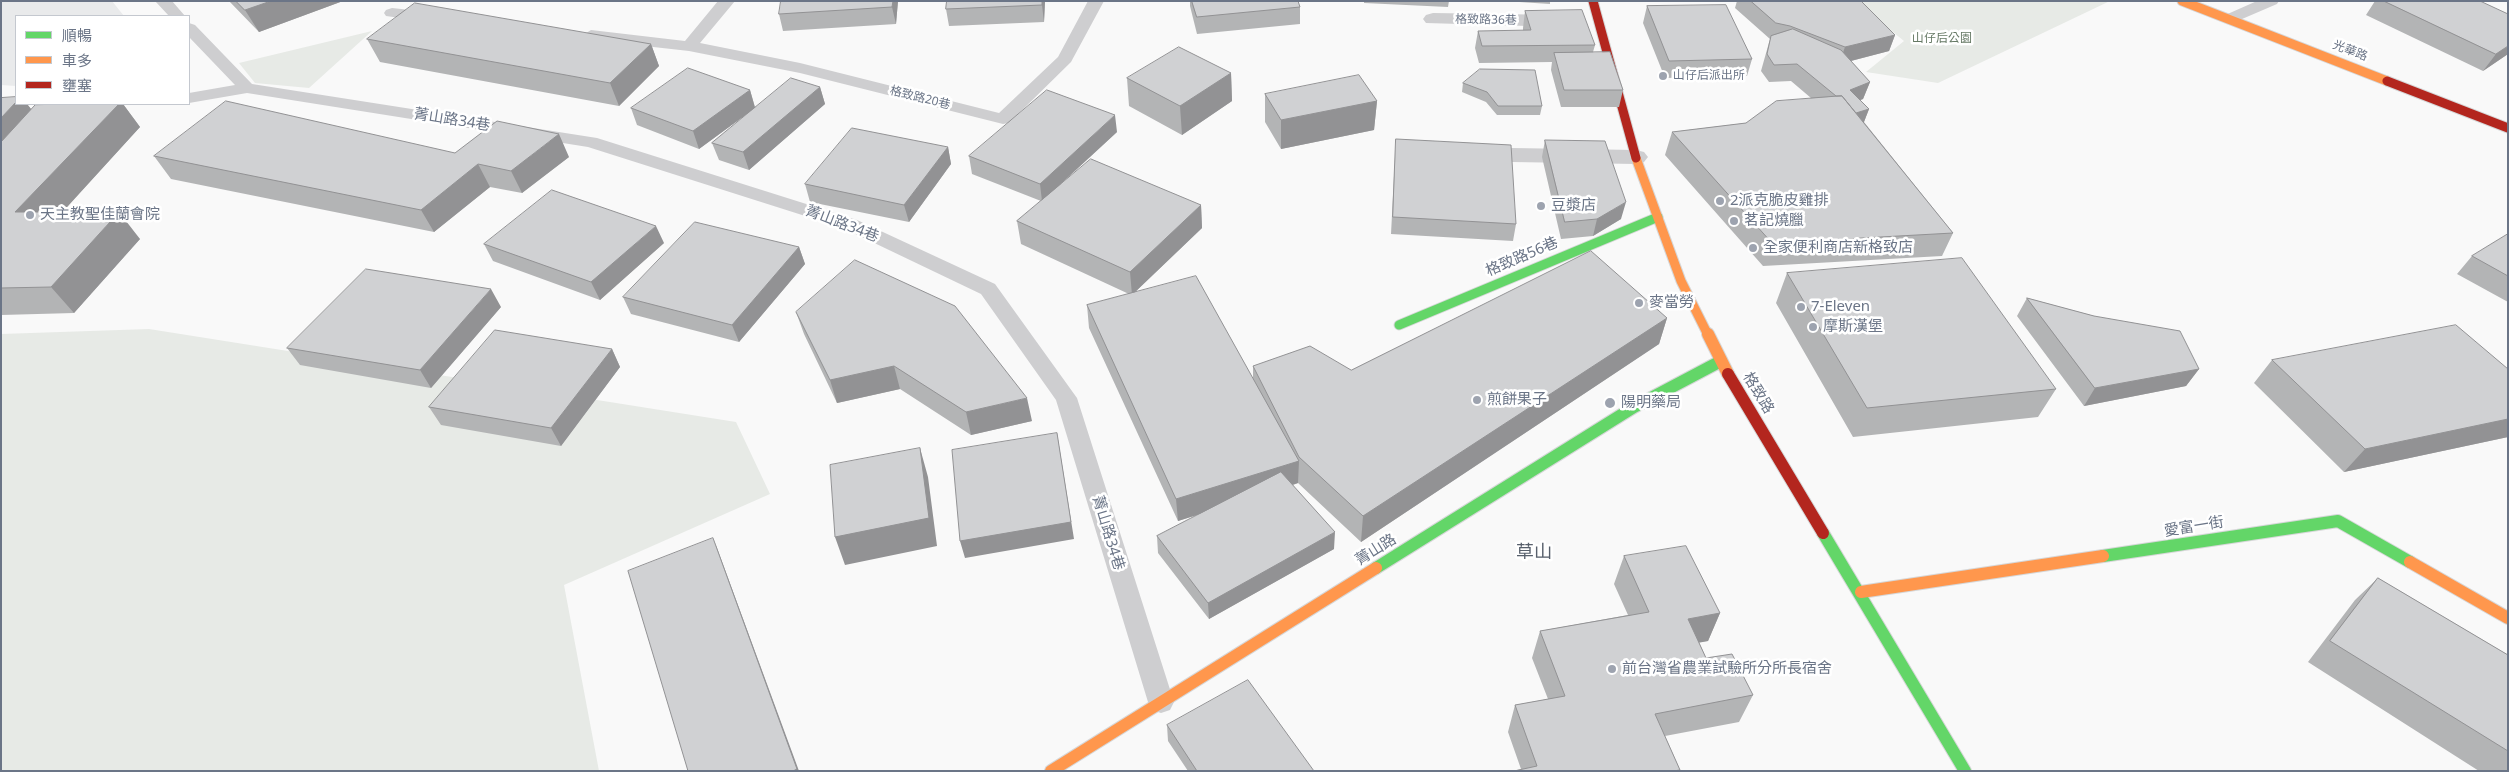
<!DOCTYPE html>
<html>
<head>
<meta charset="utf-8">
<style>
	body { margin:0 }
	#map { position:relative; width:2509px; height:772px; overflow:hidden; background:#f9f9f9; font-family:"Noto Sans","Noto Sans TC",sans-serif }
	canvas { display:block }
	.frame { position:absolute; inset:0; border:2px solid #6b7587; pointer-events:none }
	.legend { position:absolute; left:15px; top:15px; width:175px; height:90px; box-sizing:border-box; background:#fff; border:1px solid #c4c8cf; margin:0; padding:6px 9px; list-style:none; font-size:15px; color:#6b7587 }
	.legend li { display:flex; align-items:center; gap:10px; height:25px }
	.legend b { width:25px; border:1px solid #c4c8cf }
</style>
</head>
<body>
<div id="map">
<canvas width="2509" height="772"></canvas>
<div class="frame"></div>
<ul class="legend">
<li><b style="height:6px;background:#63d668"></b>順暢</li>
<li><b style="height:6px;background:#ff974d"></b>車多</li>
<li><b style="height:6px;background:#b3261e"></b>壅塞</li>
</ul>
</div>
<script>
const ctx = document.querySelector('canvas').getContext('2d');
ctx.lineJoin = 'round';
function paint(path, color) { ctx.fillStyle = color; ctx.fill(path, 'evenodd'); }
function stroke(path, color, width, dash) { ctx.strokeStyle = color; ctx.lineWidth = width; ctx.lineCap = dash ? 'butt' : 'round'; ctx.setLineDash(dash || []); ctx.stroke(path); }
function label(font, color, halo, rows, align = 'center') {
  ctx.font = font + ' "Noto Sans","Noto Sans TC",sans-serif'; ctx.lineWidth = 5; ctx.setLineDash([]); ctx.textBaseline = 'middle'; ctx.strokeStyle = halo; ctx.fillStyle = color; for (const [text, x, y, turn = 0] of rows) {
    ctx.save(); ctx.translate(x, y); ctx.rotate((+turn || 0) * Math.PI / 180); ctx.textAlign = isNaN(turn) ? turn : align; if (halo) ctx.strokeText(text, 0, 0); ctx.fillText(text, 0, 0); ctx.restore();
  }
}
const built = new Path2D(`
	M1 1H112L124 16H16V86L1 85Z`);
const green = new Path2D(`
	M1855 1H2110L1938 83 1866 72 1904 41Z
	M372 31 309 88 255 83 239 63Z
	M149 329 736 422 770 494 564 585 599 771H1V334Z`);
const lane = new Path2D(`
	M155 1H172L185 16H169Z
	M718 1H735L700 43 800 63 999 113 1058 57 1088 1H1104L1071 62 1009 123 1003 124 800 73 689 51 591 40 583 35 591 30 685 41Z
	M2257 1H2279L2277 4 2235 22 2229 24 2221 19 2223 16Z
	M392 8 429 12 437 17 429 22 386 16 384 13 386 10Z
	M189 23 195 25 252 84 597 138 857 220 995 284 1077 398 1174 702 1170 710 1161 713 1152 710 1148 702 1056 400 981 294 843 228 588 147 247 93 189 103V93L235 85 189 37Z`);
const street = new Path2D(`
	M1433 13 1562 15 1569 17 1572 21 1569 25 1562 27 1426 23 1423 19 1426 15Z
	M1512 148 1636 150 1644 152 1648 157 1644 162 1636 164 1512 162 1504 160 1500 155 1504 150Z`);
const fastFar1 = new Path2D(`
	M1399 325 1658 217`);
const fast = new Path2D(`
	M1823 533 1965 771
	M2103 556 2338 521 2410 562
	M1376 568 1634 407 1721 361`);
const slowFar1 = new Path2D(`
	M2182 1 2387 81
	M1636 158 1681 281 1708 335`);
const slow = new Path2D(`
	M1708 334 1728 374
	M2410 562 2508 618
	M1861 592 2103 556
	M1051 771 1376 568`);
const jamFar1 = new Path2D(`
	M1593 1 1636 158
	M2387 81 2508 128`);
const jam = new Path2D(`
	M1728 374 1823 533`);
const wall = new Path2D(`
	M229 1H343L259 32Z
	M898 1 896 24 783 31 779 14Z
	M947 1H1045L1044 22 949 26 946 9Z
	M1190 1H1298L1300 7V24L1197 34 1190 6Z
	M1364 1H1449L1448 7 1364 3Z
	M1504 1H1550V4Z
	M1737 1H1861L1895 35 1889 51 1851 61 1870 82 1863 99 1860 100 1869 109 1864 122 1953 233 1942 256 1763 266 1665 155 1672 132 1746 123 1811 98 1791 81 1769 82 1761 71 1770 39 1735 8Z
	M2375 1H2480L2508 54 2483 71 2366 15Z
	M1647 6 1752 59 1747 76 1665 78 1643 23Z
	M1525 11 1595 45 1593 52 1623 90 1619 107H1561L1551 70 1552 62 1479 63 1475 48 1478 31H1523V28Z
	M367 39 651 44 659 66 619 106 380 62Z
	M1231 73 1232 101 1182 135 1129 106 1127 78Z
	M1463 83 1542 106 1540 115H1497L1486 102 1462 92Z
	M820 87 825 104 749 170 719 160 712 143 755 108 699 149 637 125 631 108 750 90 755 107Z
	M1265 94 1377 101 1374 130 1281 149 1265 122Z
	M1 98 16 104H27L31 109 66 104H123L140 127 62 212 140 239 74 313 1 315Z
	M1117 132 1061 184 1201 205 1202 228 1135 292 1253 379V366L1351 370 1667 318 1659 344 1361 542 1298 483 1293 485 1334 549 1209 619 1158 553 1157 536 1200 514 1178 521 1089 328 1087 305 1129 294 1021 244 1017 221 1041 201 972 174 969 156Z
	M1396 139 1516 224 1513 241 1391 234 1395 157Z
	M1545 140 1621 219 1593 236 1561 239 1542 157Z
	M948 147 951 164 909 222 810 202 805 184Z
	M455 153 569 157 522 193 490 187 434 232 171 179 154 156Z
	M2508 234V302L2457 274 2472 256Z
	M664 243 600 300 493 261 484 244Z
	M799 247 805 264 739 342 631 314 623 297Z
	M1787 273 2056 389 2038 417 1853 437 1776 303Z
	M2027 298 2094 316 2199 369 2186 386 2084 406 2017 316Z
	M501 307 431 388 300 365 287 348Z
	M796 312 1032 421 971 435 900 389 837 403 804 334Z
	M612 349 620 367 561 446 441 425 429 407Z
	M2272 360 2508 369V437L2344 472 2254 383Z
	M1624 556 1720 613 1708 641 1699 642 1706 658 1753 695 1739 722 1665 736 1680 770 1679 771H1514L1521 769 1508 732 1515 705 1548 699 1532 658 1540 631 1628 615 1614 584Z
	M2378 578 2508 655V771H2479L2308 662 2355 600Z
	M1167 725 1314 771H1188L1168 741Z`);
const shadedWall = new Path2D(`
	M271 1H343L259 32 245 10Z
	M893 1H898L896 24 892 7Z
	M1042 1H1045L1044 22 1042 5Z
	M1895 35 1889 51 1839 64 1845 47Z
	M651 44 659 66 619 106 610 83Z
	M2508 46V54L2483 71 2496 54Z
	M1231 73 1232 101 1182 135 1180 106Z
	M1870 82 1863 99 1847 105 1850 90Z
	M820 87 825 104 749 170 743 152Z
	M750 90 755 108 699 149 693 131Z
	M1377 101 1374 130 1281 149V120Z
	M16 102V104H27L39 119 1 161V118Z
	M119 104H123L140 127 38 239 15 212Z
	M1869 109 1862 127 1856 113Z
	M1115 115 1117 132 1042 201 1040 184Z
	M559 134 569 157 522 193 511 171Z
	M948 147 951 164 909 222 904 205Z
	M478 164 490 187 434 232 421 210Z
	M1626 202 1621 219 1593 236 1597 219Z
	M1201 205 1202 228 1132 295 1130 272Z
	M119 212 140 239 74 313 51 287Z
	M656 226 664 243 600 300 591 282Z
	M799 247 805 264 739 342 732 325Z
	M491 289 501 307 431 388 420 370Z
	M1667 318 1659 344 1361 542 1363 516Z
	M612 349 620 367 561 446 551 428Z
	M894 366 900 389 837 403 830 380Z
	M2199 369 2186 386 2084 406 2095 388Z
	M1027 398 1032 421 971 435 966 412Z
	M2508 419V437L2344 472 2365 449Z
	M1057 433 1074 539 965 558 960 541Z
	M920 448 928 477 937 546 845 565 835 537Z
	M1299 461 1298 483 1178 521 1176 499Z
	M1335 532 1334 549 1209 619 1208 603Z
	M713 538 717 548 799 771H793Z
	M1720 613 1708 641 1676 647 1688 619Z`);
const building = new Path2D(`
	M236 1H271L245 10Z
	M781 1H893L892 7 779 14Z
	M947 1H1042V5L946 9Z
	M1192 1H1298L1300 7 1197 17Z
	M1751 1H1861L1895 35 1845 47 1790 26 1776 23Z
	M2384 1H2480L2508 14V46L2496 54Z
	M415 3 651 44 610 83 367 39Z
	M1726 5 1752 59 1669 61 1647 6Z
	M1582 10 1595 45 1482 46 1478 31 1531 30 1525 11Z
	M1793 29 1841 50 1870 82 1850 90 1869 109 1856 113 1842 96H1836L1797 64 1774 65 1767 54 1771 36Z
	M1179 47 1231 73 1180 106 1127 78Z
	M1610 52 1623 90H1564L1554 53Z
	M688 68 750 90 693 131 631 108Z
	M1480 69 1535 70 1542 106H1498L1487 92 1463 83Z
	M1359 75 1377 101 1281 120 1265 94Z
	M791 78 820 87 743 152 712 143Z
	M1047 90 1115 115 1040 184 969 156Z
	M1842 96 1953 233 1772 243 1672 132 1746 123 1776 101Z
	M16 97V102L1 118V98Z
	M226 101 455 153 497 121 559 134 511 171 478 164 421 210 154 156Z
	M66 104H119L15 212H119L51 287 1 288V142L35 105Z
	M852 128 948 147 904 205 805 184Z
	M1396 139 1511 145 1516 224 1393 217Z
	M1545 140 1605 141 1626 202 1597 219 1565 222Z
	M1091 159 1201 205 1130 272 1017 221Z
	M552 190 656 226 591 282 484 244Z
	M695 222 799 247 732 325 623 297Z
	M2508 234V276L2472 256Z
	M1591 251 1667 318 1363 516 1299 457 1253 366 1310 346 1351 370Z
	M1962 258 2056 389 1867 408 1787 273Z
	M855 260 955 306 1027 398 966 412 894 366 830 380 796 312Z
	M366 269 491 289 420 370 287 348Z
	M1196 276 1299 461 1176 499 1087 305Z
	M2027 298 2094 316 2180 331 2199 369 2095 388Z
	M2456 325 2508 369V419L2365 449 2272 360Z
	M495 330 612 349 551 428 429 407Z
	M1057 433 1071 522 960 541 952 450Z
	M920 448 929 518 835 537 830 465Z
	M1281 472 1335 532 1208 603 1157 536Z
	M713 538 797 769 793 771H688L628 571Z
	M1686 546 1720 613 1688 619 1706 658 1732 654 1753 695 1655 714 1680 770 1673 771H1514L1537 766 1515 705 1565 696 1540 631 1649 612 1624 556Z
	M2378 578 2508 655V751L2330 641Z
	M1248 680 1314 771H1197L1167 725Z`);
const markers = [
	[1663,76,5,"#9da3af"],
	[1720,201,5,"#9da3af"],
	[1541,206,5,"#9da3af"],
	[30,215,5,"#9da3af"],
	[1734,221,5,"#9da3af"],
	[1753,248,5,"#9da3af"],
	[1639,303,5,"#9da3af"],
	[1801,307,5,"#9da3af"],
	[1813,327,5,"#9da3af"],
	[1477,400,5,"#9da3af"],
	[1610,403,6,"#9da3af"],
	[1612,669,5,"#9da3af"]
];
const farStreetnames = [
	["格致路36巷",1486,20,1],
	["光華路",2350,51,21],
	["格致路20巷",920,98,14]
];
const farParknames = [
	["山仔后公園",1942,39]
];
const farPoinames = [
	["山仔后派出所",1673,76]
];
const streetNames = [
	["菁山路34巷",452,120,9],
	["菁山路34巷",842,224,21],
	["格致路56巷",1522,257,-23],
	["格致路",1758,393,59],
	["愛富一街",2194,527,-9],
	["菁山路34巷",1108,533,73],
	["菁山路",1376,550,-32]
];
const poiNames = [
	["2派克脆皮雞排",1730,201],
	["豆漿店",1551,206],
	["天主教聖佳蘭會院",40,215],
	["茗記燒臘",1744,221],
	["全家便利商店新格致店",1763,248],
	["麥當勞",1649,303],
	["7-Eleven",1811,307],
	["摩斯漢堡",1823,327],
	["煎餅果子",1487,400],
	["陽明藥局",1621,403],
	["前台灣省農業試驗所分所長宿舍",1622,669]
];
const quarterNames = [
	["草山",1534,553]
];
paint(built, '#e9eaeb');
paint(green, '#e7eae6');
stroke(fastFar1, '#d6d7d8', 11);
stroke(fast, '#d6d7d8', 14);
stroke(slowFar1, '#d6d7d8', 11);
stroke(slow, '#d6d7d8', 14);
stroke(jamFar1, '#d6d7d8', 11);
stroke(jam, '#d6d7d8', 14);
paint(lane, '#ceced0');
paint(street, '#ceced0');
stroke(fastFar1, '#63d668', 9);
stroke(fast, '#63d668', 12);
stroke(slowFar1, '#ff974d', 9);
stroke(slow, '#ff974d', 12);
stroke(jamFar1, '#b3261e', 9);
stroke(jam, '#b3261e', 12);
paint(wall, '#b3b4b5');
paint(shadedWall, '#929294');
paint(building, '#d0d1d3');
stroke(building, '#929294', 1);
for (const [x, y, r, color] of markers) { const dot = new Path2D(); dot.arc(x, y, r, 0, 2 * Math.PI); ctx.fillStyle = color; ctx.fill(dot); stroke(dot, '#fff', 2); }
label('12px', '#6b7587', '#fff', farStreetnames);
label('12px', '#667965', '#fff', farParknames);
label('12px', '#6b7587', '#fff', farPoinames, 'left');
label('15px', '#6b7587', '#fff', streetNames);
label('15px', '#6b7587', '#fff', poiNames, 'left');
label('18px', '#58606c', '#fff', quarterNames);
</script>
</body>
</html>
